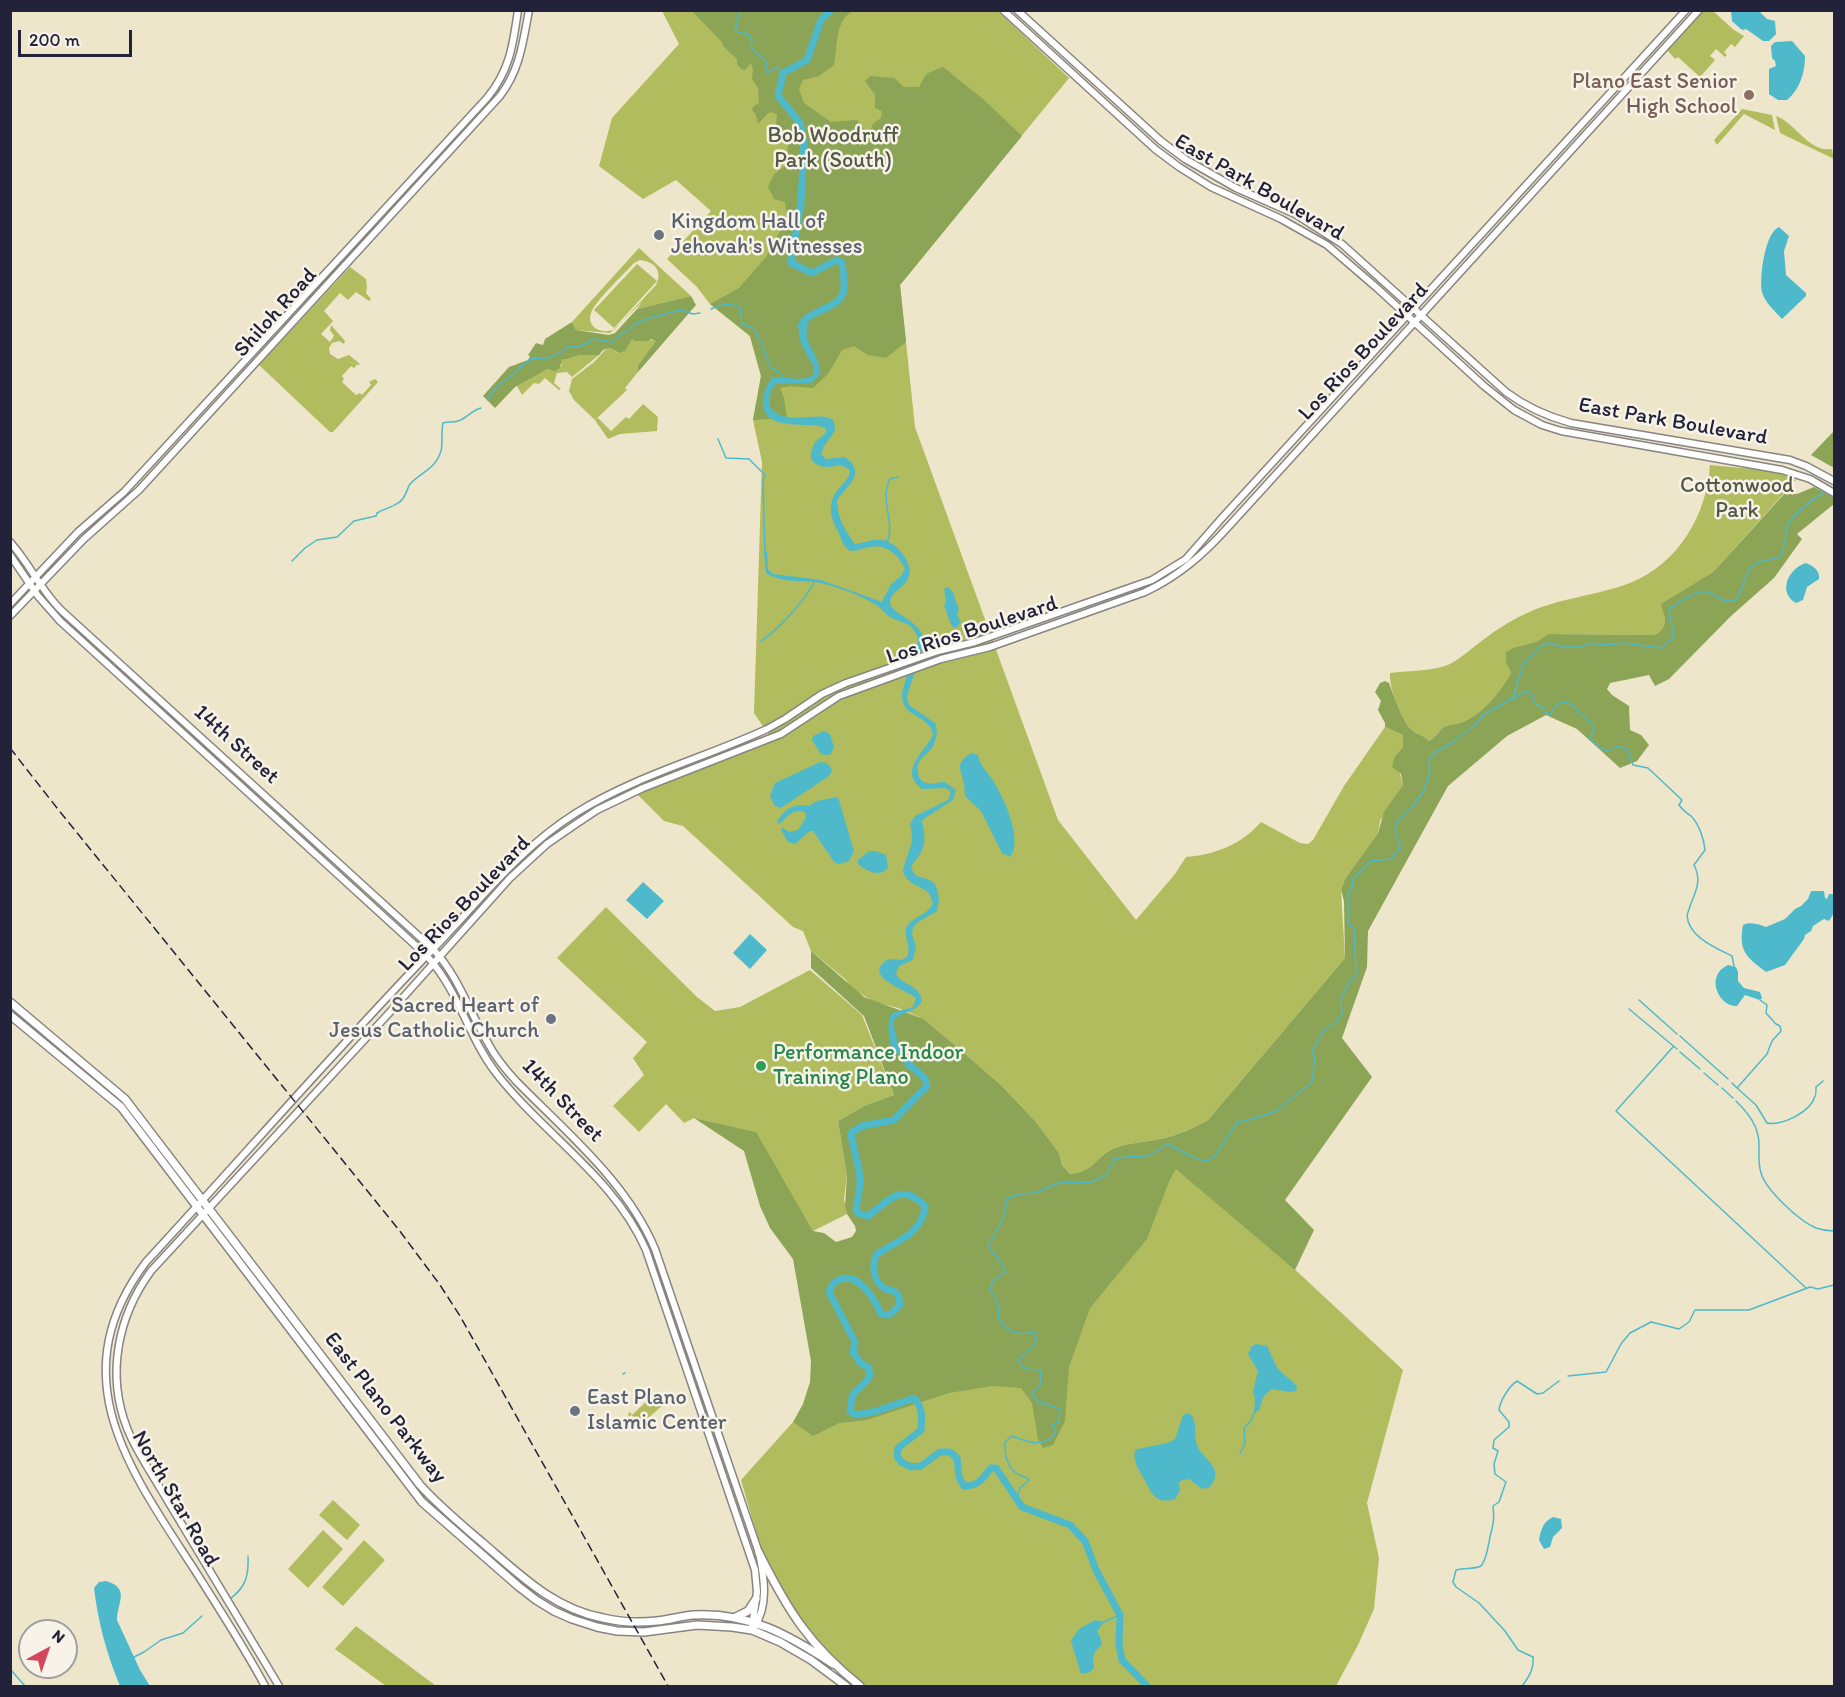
<!DOCTYPE html>
<html>
<head>
<meta charset="utf-8">
<style>
	body { margin:0 }
	#map { position:relative; width:1845px; height:1697px; overflow:hidden; background:#eee6ca; font-family:Itim,sans-serif }
	canvas { display:block }
	.frame { position:absolute; inset:0; border:12px solid #22223b; pointer-events:none }
	.north { position:absolute; left:18px; top:1619px; width:60px; height:60px; box-sizing:border-box; background:#f7f3e8; border:2px solid #a29fa3; border-radius:50%; rotate:40deg; font-size:16px; font-weight:700; line-height:24px; text-align:center; color:#22223b }
	.north::after { content:''; display:block; margin:auto; width:21px; height:27px; background:#d1495b; clip-path:polygon(50% 0,100% 100%,50% 72%,0 100%) }
	.scale { position:absolute; left:18px; top:30px; width:114px; height:27px; box-sizing:border-box; border:3px solid #22223b; border-top:0; padding-left:8px; font-size:18px; line-height:21px; white-space:nowrap; color:#22223b; -webkit-text-stroke:4px #f7f3e8; paint-order:stroke }
</style>
</head>
<body>
<div id="map">
<canvas width="1845" height="1697"></canvas>
<div class="frame"></div>
<div class="north">N</div>
<div class="scale">200 m</div>
</div>
<script>
const ctx = document.querySelector('canvas').getContext('2d');
ctx.lineJoin = 'round';
function paint(path, color) { ctx.fillStyle = color; ctx.fill(path, 'evenodd'); }
function stroke(path, color, width, dash) { ctx.strokeStyle = color; ctx.lineWidth = width; ctx.lineCap = dash ? 'butt' : 'round'; ctx.setLineDash(dash || []); ctx.stroke(path); }
function label(font, color, halo, rows, align = 'center') {
  ctx.font = font + ' Itim,sans-serif'; ctx.lineWidth = 5; ctx.setLineDash([]); ctx.textBaseline = 'middle'; ctx.strokeStyle = halo; ctx.fillStyle = color; for (const [text, x, y, turn = 0] of rows) {
    ctx.save(); ctx.translate(x, y); ctx.rotate((+turn || 0) * Math.PI / 180); ctx.textAlign = isNaN(turn) ? turn : align; if (halo) ctx.strokeText(text, 0, 0); ctx.fillText(text, 0, 0); ctx.restore();
  }
}
const green = new Path2D(`
	M662 11H998L1069 78 900 285 915 427 1058 820 1136 920 1175 874 1186 857C1215 855 1242 844 1261 822L1300 843 1308 844 1313 840 1344 786 1385 727 1403 735V747L1395 756 1403 785 1380 821 1378 833 1345 879 1341 890 1345 958 1208 1120C1194 1128 1176 1136 1160 1139 1144 1143 1124 1142 1109 1151 1091 1161 1097 1171 1070 1174L1062 1165 1059 1153 1036 1122 1000 1084 924 1019 898 1008 875 1002 854 990 845 979 811 951 803 931 793 927 683 826 664 821 637 794 773 741 754 713 762 462 753 420 761 376 750 336 710 304 697 287 667 259 711 211 676 180 643 199 599 166 612 118 679 44Z
	M1703 11H1713L1734 30 1744 36 1735 47 1731 44 1724 52 1727 55 1725 57 1716 49 1710 56 1715 60 1700 77 1678 57 1675 59 1667 50Z
	M1742 109 1772 115 1775 130 1744 114 1717 145 1714 140Z
	M1776 116C1796 123 1809 153 1832 149L1834 159 1780 133Z
	M639 248 691 296 637 309 642 302 610 333 576 330 572 322ZM640 260C655 262 663 271 656 285L615 329C603 335 586 328 591 313 594 302 625 273 634 263Z
	M637 264 657 281 614 328 594 310Z
	M350 267 366 279 367 287 366 293 371 299 369 301 356 292 348 300 340 293 324 311 333 321 321 334 330 342 334 336 330 330 331 325 345 341 344 344 339 341 332 343 329 348 330 354 338 359 349 355 360 364 358 365 347 361 357 365 354 368 351 366 342 376 344 379 342 382 356 395 360 393 362 395 371 385 369 382 375 379 378 382 333 432H330L259 365Z
	M632 339 634 341C643 341 649 339 657 340L638 365V372L625 388 627 390 595 420 574 400 569 391 572 379 594 362 605 350 610 348 618 353Z
	M580 355H599L572 377 567 372 557 373 554 383 561 389 559 390 545 378 539 384 534 383 522 395 517 386C522 383 545 370 549 369 555 368 556 371 562 365L560 361 562 359 564 360Z
	M643 404 658 417 657 431 620 434 608 439 595 420 598 418 611 431 626 417 629 419Z
	M1710 465 1773 471 1796 480 1713 572 1662 604C1665 618 1669 627 1655 635L1548 634 1538 641 1516 647 1506 663 1511 673C1501 691 1484 712 1465 721 1458 725 1450 724 1443 729 1437 732 1435 738 1429 741 1424 735 1418 735 1413 731 1401 720 1389 689 1390 673 1407 671 1428 671 1445 666 1457 662 1468 651 1479 643 1493 632 1508 622 1525 614 1558 598 1596 596 1630 583 1678 564 1707 515 1710 465Z
	M606 907 697 997 715 1011 740 1007 810 970 862 1015 894 1095 866 1105 838 1121 847 1176 844 1199 847 1214 813 1231 755 1132 694 1118 684 1123 666 1104 639 1132 613 1106 644 1075 633 1058 647 1042 557 958Z
	M1175 1158 1403 1370 1367 1503 1379 1558 1374 1609 1358 1645 1336 1686H866C830 1656 798 1624 776 1581 760 1550 751 1514 741 1480L793 1422 895 1383 1070 1325Z
	M654 1397 662 1406 640 1425H636L637 1419 631 1415 629 1417 628 1414 630 1412 632 1415 649 1399 650 1400Z
	M333 1500 360 1525 347 1540 319 1515Z
	M323 1530 343 1549 308 1588 288 1569Z
	M364 1540 385 1560 343 1606 322 1587Z
	M356 1626 436 1686H386L335 1649Z`);
const forest = new Path2D(`
	M692 11H853C834 21 838 46 834 65L819 76 803 80 799 89 804 103 831 122 857 120 869 135 873 124 881 118 882 111 875 108V95L865 81 870 76 894 78 904 87H919L926 74 943 67 983 99 1022 136 900 285 906 342 886 358 868 355 854 346 842 350 828 374 813 388 790 386 780 388 784 398 787 418 753 420 761 376 750 336 710 304 739 288 766 257 787 218 785 202 774 199 768 187 774 174 787 165C786 154 790 145 787 135L779 137 775 134 777 115 773 112 768 113 758 124 756 115 752 110 754 106 759 103 758 88 752 79 753 70 751 63 745 70 741 69 737 64V59L723 46V43Z
	M691 296 696 305 638 372V365L656 341 651 339 648 341H634L632 339 625 351 619 353 610 348 603 350 599 355H580L564 360 562 359 560 368 555 371 548 369 515 387 495 408 483 396 509 367 528 360 530 356 528 355 536 343 543 345 545 339 572 322 576 330 609 335 615 333 637 309Z
	M1834 431V468L1811 455Z
	M1814 487 1834 498V504L1797 534 1802 539 1774 578 1731 616 1669 679 1655 686 1649 675 1610 683 1607 689 1612 695 1629 706 1630 730 1641 735 1649 745 1637 761 1620 768 1577 729 1546 715 1507 736 1448 786 1368 931 1367 967 1342 1038 1372 1077 1285 1200 1314 1230 1295 1270 1176 1169 1170 1179 1147 1239 1090 1308 1069 1367 1065 1421 1053 1445 1043 1448 1038 1439 1032 1403 1021 1388 992 1386 949 1393 867 1420 839 1423 813 1436 793 1422 803 1404 810 1382 811 1361 793 1259 770 1228 760 1206 744 1151 694 1118 756 1132 813 1231 824 1233 836 1242 852 1237 856 1231 855 1226 847 1214 845 1206 847 1176 838 1121 866 1105 894 1095 864 1016 811 968V951L864 997 924 1019 951 1042 1000 1084 1036 1122 1059 1153 1062 1165 1070 1174C1095 1171 1092 1161 1109 1151 1124 1142 1144 1143 1160 1139 1176 1136 1194 1128 1208 1120L1345 958 1344 901 1341 890 1345 879 1378 833 1384 812 1403 785 1401 774 1392 767 1395 756 1403 747V735L1385 727V723L1378 710 1381 701 1375 692 1380 683 1385 681 1389 683C1394 696 1402 722 1413 731 1418 735 1424 735 1429 741 1435 738 1438 732 1443 728 1450 724 1458 725 1465 721 1484 712 1501 691 1511 673L1506 663V652L1516 647 1538 641 1548 634 1655 635C1669 627 1665 618 1661 604L1713 572 1786 492 1797 494Z`);
const water = new Path2D(`
	M1731 11H1759L1767 19 1775 21 1776 34 1769 41H1763L1746 29 1742 30 1732 21Z
	M1792 41 1805 56C1805 73 1800 89 1787 100H1778L1769 94V69L1776 66 1775 61 1772 58 1771 46 1775 42Z
	M1779 227 1789 236 1784 251 1786 275 1806 293V296L1782 319C1775 311 1765 303 1762 292 1759 278 1765 232 1779 227Z
	M804 317 808 322C802 347 820 351 820 375L811 383 776 384C769 390 769 398 770 407 786 429 820 408 834 421L835 431 824 446 821 454 826 459 845 457C867 473 848 485 837 500 837 518 845 530 855 544 864 543 874 538 883 540 898 543 918 567 906 582 901 589 890 593 890 603 890 613 921 621 924 639 925 649 910 684 907 697L909 705 935 723C938 731 937 738 933 746 928 756 915 758 918 773 919 778 921 782 927 783 932 785 939 782 945 782L956 790 953 800 925 818 922 821C927 844 925 849 911 866 915 880 919 875 929 880 940 884 940 902 937 911L918 922 913 928 912 935 916 946 913 960 899 966 896 974C903 986 920 985 922 1001 915 1014 900 1011 893 1022L897 1040 891 1041C889 1031 886 1023 892 1013L913 1007 916 998C908 990 859 976 889 959L901 960 907 957C912 948 904 938 906 928 913 916 927 916 933 903L929 893C920 885 908 885 903 872 906 852 916 847 910 824L915 816 948 800 951 792 946 788 922 789C897 770 926 752 933 734 930 717 907 717 903 702 897 683 923 656 917 636 913 623 902 623 892 618 887 616 883 610 879 607 866 597 831 584 815 582 799 580 780 583 766 573L764 552 767 551 768 570 773 574 821 580 882 602C884 596 889 591 890 585L901 576 905 569C900 556 885 543 870 547 863 548 858 551 851 551 842 546 842 540 838 531 829 516 827 500 841 486 846 481 849 478 850 470L841 465C829 467 819 470 811 459V452L815 442 826 433V428C809 421 767 432 763 406 762 396 766 386 772 378 786 375 802 384 814 374 818 360 787 342 804 317Z
	M1806 563C1813 566 1820 570 1819 579L1807 587 1803 600 1796 603C1778 593 1787 569 1806 563Z
	M948 587C957 594 953 600 959 608L957 615 961 622 956 628 953 627C948 620 948 613 944 606L946 602 944 589Z
	M824 731 830 734 834 747 831 754 827 755 821 754 812 740 813 736Z
	M971 753 978 755C979 764 987 772 992 779 1003 795 1024 841 1010 857L1002 853 981 811 965 796C964 792 965 789 964 785 962 768 953 766 971 753Z
	M820 762C826 762 831 765 832 771L829 776 781 808 775 806 770 796 775 783Z
	M838 797 854 851 849 861 839 864 835 863 813 831H810L795 844 788 842 781 830 782 827 789 832 798 830 806 818 805 812C792 808 787 818 779 824L777 822C783 810 795 802 809 806L817 801Z
	M869 851H876L886 855 888 868C879 878 867 871 858 864V860Z
	M643 882 664 901 647 919 626 900Z
	M1811 891H1824L1825 898 1827 899 1829 894H1834V913L1829 921 1824 919 1813 926 1811 931 1805 935 1804 939 1785 965 1766 972C1747 957 1738 952 1743 925 1750 921 1760 925 1766 927L1785 919 1795 909 1801 906 1808 899Z
	M750 934 767 950 750 969 733 953Z
	M1728 965 1736 967 1738 972V981L1744 988 1760 992 1762 998 1760 1000 1745 995 1737 1006C1719 1007 1704 976 1728 965Z
	M1256 1344 1267 1346 1277 1368 1297 1386 1296 1391 1290 1392 1272 1389C1264 1394 1261 1400 1260 1409L1254 1414 1255 1399 1253 1392 1258 1371 1248 1354 1252 1346Z
	M1189 1413C1199 1422 1193 1434 1197 1445 1202 1460 1226 1467 1210 1487L1202 1489 1189 1479 1183 1480 1179 1482 1180 1491 1175 1499C1153 1505 1152 1492 1143 1477 1137 1467 1133 1461 1135 1450 1147 1446 1167 1445 1175 1439L1183 1415Z
	M1553 1517 1561 1519 1562 1528 1553 1537 1550 1547 1544 1549 1539 1540C1541 1529 1543 1522 1553 1517Z
	M106 1581C131 1588 117 1603 117 1620L140 1670 150 1686H120C107 1655 98 1622 94 1588L99 1582Z
	M1095 1620 1104 1622 1097 1631C1108 1652 1096 1643 1093 1658 1093 1661 1094 1664 1094 1668L1090 1672 1081 1674 1071 1641 1079 1629Z`);
const stream = new Path2D(`
	M740 10 735 31 749 35 752 40 751 48 767 62 766 71 768 73 774 69H780L783 73
	M711 309C723 304 728 302 740 308L742 324 753 328 761 342 770 367 778 371 782 378
	M488 400C493 388 501 384 511 376 520 370 518 366 530 361L531 358C547 359 555 358 567 347H580L593 339 612 342 635 324 649 318 681 310 693 314 700 313
	M718 439 726 458 749 459 765 475 763 480 765 554
	M887 543C896 521 879 502 890 479L898 477
	M292 561 305 548 317 540 337 537 354 521 376 516 377 513C384 509 392 507 398 503 406 499 406 490 410 484 422 471 435 470 441 451 443 445 441 432 443 423 448 421 453 423 458 421 467 418 472 410 481 408
	M761 641C776 632 807 598 814 582
	M1514 698 1526 691C1535 694 1532 699 1537 705L1542 706 1544 712 1550 715C1552 712 1553 708 1556 706 1564 696 1576 707 1580 715L1585 716 1587 720 1593 724 1594 728 1590 738 1599 747 1607 751C1615 746 1620 745 1628 751L1633 765 1648 768 1682 800 1679 805C1683 811 1686 812 1691 816 1699 824 1704 839 1705 850L1694 865C1702 880 1696 891 1690 906 1690 907 1687 915 1687 915 1688 937 1716 948 1732 956L1734 966
	M1639 1000 1677 1034
	M1760 1000 1767 1005 1766 1013 1776 1024 1780 1026 1781 1031 1772 1041 1767 1054 1737 1088 1756 1105 1767 1123C1782 1126 1811 1112 1815 1096 1816 1096 1816 1088 1816 1087L1823 1081
	M1629 1009 1677 1049
	M1680 1036 1728 1079
	M1673 1047 1616 1111 1806 1288
	M1680 1052 1700 1069
	M1704 1073 1718 1085
	M1732 1083 1737 1088
	M1722 1088 1733 1098
	M1736 1101C1748 1113 1759 1126 1759 1145 1759 1155 1758 1163 1761 1173 1766 1190 1799 1221 1816 1228 1822 1230 1828 1231 1834 1231
	M623 1374 625 1373
	M1568 1376 1606 1372 1621 1344 1630 1333 1651 1322 1679 1329 1689 1322 1695 1310H1749L1810 1287 1818 1289 1834 1285
	M1240 1454 1245 1443 1244 1428 1251 1421 1254 1413
	M1017 1498 1020 1488 1029 1480C1025 1475 1021 1477 1016 1473 1006 1465 1005 1454 1005 1442L1012 1436C1028 1442 1043 1449 1056 1433L1052 1425 1059 1422 1060 1409 1037 1401 1032 1393 1040 1385 1041 1370C1030 1370 1022 1370 1018 1359L1032 1348 1037 1338 1034 1332C1016 1336 1009 1333 998 1318L999 1307 990 1289 993 1281 1005 1272 1002 1264 988 1246 1003 1219 1007 1199 1019 1194 1035 1193 1058 1183 1092 1182 1106 1175 1115 1159C1129 1154 1132 1158 1145 1156 1154 1155 1160 1149 1167 1144L1197 1159 1208 1161 1214 1157 1237 1123 1275 1112 1312 1082 1315 1057 1312 1052 1323 1031 1336 1022 1342 1014 1341 999 1348 984 1356 975 1354 928 1348 924V893L1352 888 1353 879 1371 861 1391 859 1401 848 1395 830 1397 822 1413 806 1423 792 1430 771 1429 760 1434 753 1450 744 1476 724 1483 715 1513 698 1523 665 1541 646 1550 643 1562 647H1581L1592 643 1604 645 1625 643 1661 648 1673 638V633L1669 610C1673 605 1679 603 1685 599 1714 580 1710 603 1734 601 1745 591 1741 577 1753 566 1760 559 1772 561 1781 556 1785 546 1785 538 1787 528 1790 515 1815 498 1826 491
	M230 1599C246 1587 249 1575 248 1556
	M1104 1622 1120 1615
	M134 1659V1657L144 1652 161 1640 183 1633 202 1616
	M10 1669 25 1686
	M1522 1686C1529 1677 1534 1669 1533 1657L1518 1650 1505 1631 1479 1603 1456 1587 1453 1582 1456 1570C1465 1567 1473 1570 1481 1566 1487 1558 1487 1551 1489 1542 1492 1526 1495 1524 1493 1506L1499 1502 1506 1482 1495 1474 1494 1464 1498 1451 1493 1448 1494 1440 1509 1427V1422L1499 1410C1500 1401 1509 1386 1517 1381L1537 1394 1543 1393 1559 1381`);
const river = new Path2D(`
	M801 326C809 309 837 310 843 293 846 285 843 271 842 263L837 260 812 273 791 263 801 202 804 143 800 123 778 96 783 73 807 60 821 20 831 10
	M892 1033 895 1047C902 1051 904 1056 908 1063 915 1072 925 1073 927 1086L894 1120 862 1126 851 1133C853 1150 860 1165 860 1181 860 1190 857 1200 856 1210L860 1214 868 1216C889 1201 901 1181 925 1206 922 1234 899 1240 877 1254 871 1265 873 1283 886 1289 890 1291 896 1290 898 1295 900 1298 899 1302 900 1305L889 1315 881 1314C875 1300 860 1273 841 1279 834 1281 831 1286 829 1292L855 1342 853 1353 862 1364 868 1367 870 1375C865 1387 858 1386 853 1395 851 1400 851 1406 850 1411L856 1415 877 1411 914 1398C923 1408 922 1417 921 1430L898 1448 897 1456 901 1462 911 1467 921 1466 940 1452H950L957 1458 959 1477 964 1486C979 1486 982 1479 991 1468H996L1022 1507 1070 1525 1085 1541 1096 1570 1120 1615 1119 1644 1122 1660 1147 1686`);
const secondary = new Path2D(`
	M1003 10 1155 149 1179 167 1211 187 1281 219 1327 245 1377 288 1484 386 1514 410 1542 425 1561 431 1782 470 1810 479 1834 493
	M1017 10 1161 141 1185 159 1236 188 1295 214 1342 244 1506 392C1526 407 1546 416 1571 423L1790 460 1806 466 1834 481
	M10 542C30 564 41 591 62 611L433 949C459 977 469 1011 488 1043 495 1057 505 1069 516 1081 566 1132 627 1182 655 1249L759 1553C764 1576 769 1606 754 1627
	M10 555 38 596 60 621 426 955C460 992 467 1035 496 1073 544 1135 614 1177 646 1250L755 1570 757 1592 752 1627
	M10 604 78 532 124 492 487 98C510 70 513 45 518 10
	M10 616 84 539 139 490 500 96C520 70 523 42 529 10
	M265 1686C244 1647 218 1607 194 1569 129 1469 60 1376 146 1262 243 1157 336 1049 435 947 480 900 520 848 576 813 635 776 704 758 767 729L785 719 822 694 846 683 938 651 975 642 1152 580 1186 559 1221 519 1686 10
	M279 1686 151 1473C142 1458 133 1444 127 1428 106 1374 118 1316 151 1271L390 1012 510 878 547 844 573 826 597 810 643 788 781 734 839 696 941 659 990 647 1145 592C1179 576 1204 554 1229 526L1699 10`);
const primary = new Path2D(`
	M10 1002 125 1099 420 1485C440 1507 462 1525 484 1544 520 1575 554 1609 603 1618 620 1622 640 1623 657 1621 669 1620 681 1616 693 1615 749 1612 789 1635 833 1664
	M10 1015 121 1107 422 1502 518 1586 536 1600 554 1611 572 1619 597 1627 617 1631 644 1632 697 1625 732 1627 752 1630 780 1642 811 1660 846 1686
	M759 1553C788 1611 809 1645 860 1686
	M736 1617 748 1611 756 1599`);
const rail = new Path2D(`
	M10 748 57 808 399 1230 440 1285 460 1316 668 1686`);
const markers = [
	[1749,95,6,"#8d6e63"],
	[659,235,6,"#6b7280"],
	[551,1019,6,"#6b7280"],
	[761,1066,6,"#2e9e5b"],
	[575,1411,6,"#6b7280"]
];
const educationNames = [
	["Plano East Senior",1737,82],
	["High School",1737,107]
];
const parkNames = [
	["Bob Woodruff",833,136],
	["Park (South)",833,161],
	["Cottonwood",1737,486],
	["Park",1737,511]
];
const streetNames = [
	["East Park Boulevard",1259,188,30],
	["Shiloh Road",276,313,-48],
	["Los Rios Boulevard",1364,352,-47],
	["East Park Boulevard",1673,422,10],
	["Los Rios Boulevard",972,631,-18],
	["14th Street",236,745,42],
	["Los Rios Boulevard",465,904,-46],
	["14th Street",562,1101,46],
	["East Plano Parkway",385,1408,52],
	["North Star Road",175,1499,60]
];
const worshipNames = [
	["Kingdom Hall of",671,222],
	["Jehovah's Witnesses",671,247],
	["Sacred Heart of",539,1006,"right"],
	["Jesus Catholic Church",539,1031,"right"],
	["East Plano",587,1398],
	["Islamic Center",587,1423]
];
const leisureNames = [
	["Performance Indoor",773,1053],
	["Training Plano",773,1078]
];
paint(green, '#b0bc5e');
paint(forest, '#8ca455');
paint(water, '#4eb9ca');
stroke(stream, '#4eb9ca', 1.5);
stroke(river, '#4eb9ca', 7);
stroke(secondary, '#888482', 9);
stroke(primary, '#888482', 10);
stroke(secondary, '#fff', 6);
stroke(primary, '#fff', 7);
stroke(rail, '#22223b', 1.5, [9, 4.5]);
for (const [x, y, r, color] of markers) { const dot = new Path2D(); dot.arc(x, y, r, 0, 2 * Math.PI); ctx.fillStyle = color; ctx.fill(dot); stroke(dot, '#f7f3e8', 2); }
label('22px', '#785e54', '#f7f3e8', educationNames, 'right');
label('22px', '#545847', '#f7f3e8', parkNames);
label('22px', '#22223b', '#f7f3e8', streetNames);
label('22px', '#5b616d', '#f7f3e8', worshipNames, 'left');
label('22px', '#27864d', '#f7f3e8', leisureNames, 'left');
</script>
</body>
</html>
